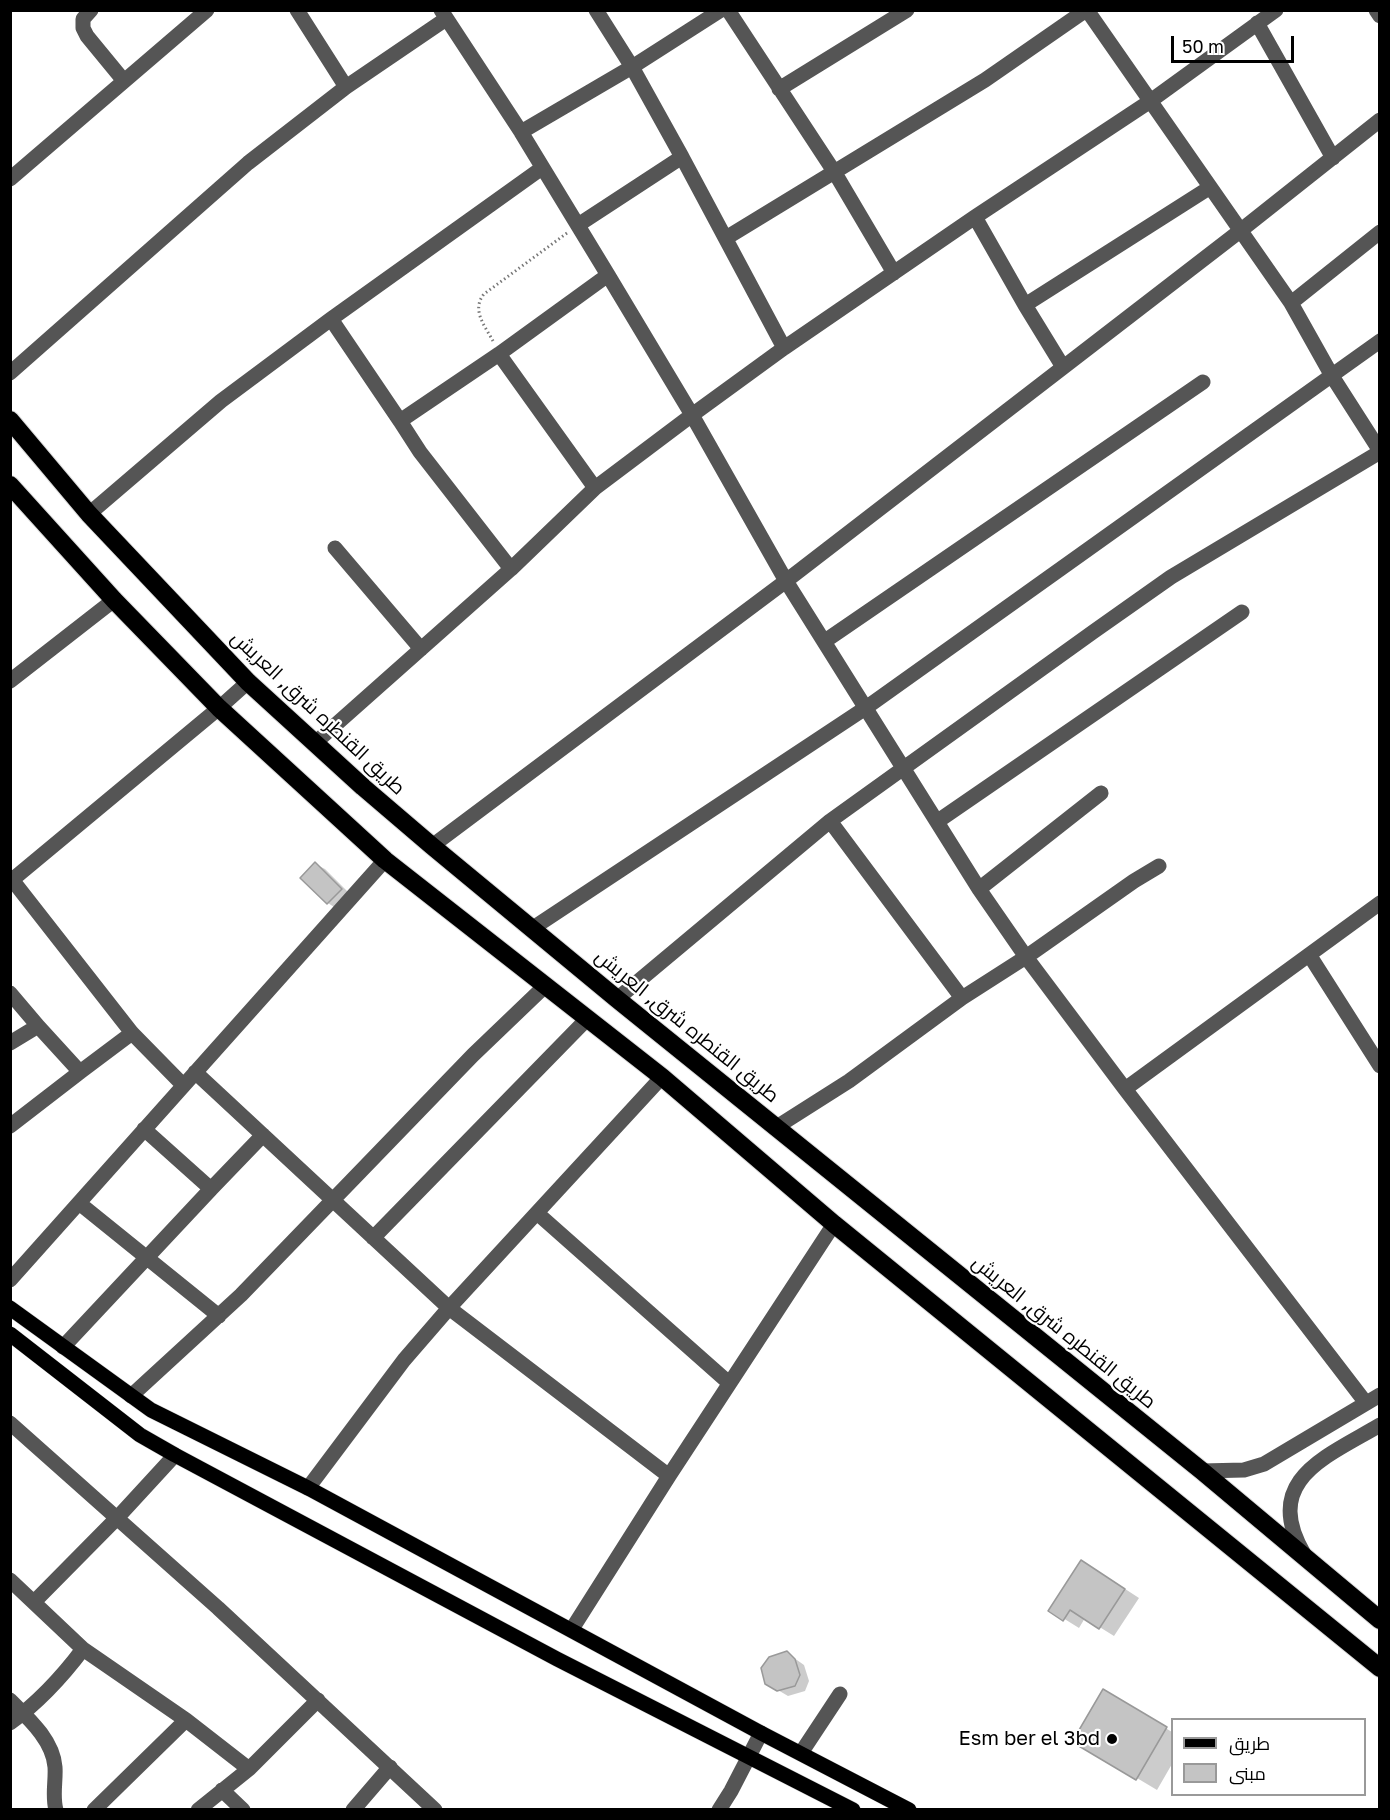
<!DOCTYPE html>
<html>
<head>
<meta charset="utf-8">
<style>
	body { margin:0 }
	#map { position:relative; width:1390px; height:1820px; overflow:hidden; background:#fff; font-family:"Golos Text",Cairo,sans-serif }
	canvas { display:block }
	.frame { position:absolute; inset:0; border:12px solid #000; pointer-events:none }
	.legend { position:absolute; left:1171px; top:1718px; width:195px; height:78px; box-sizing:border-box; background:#fff; border:2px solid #999; margin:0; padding:8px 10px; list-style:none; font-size:18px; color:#000 }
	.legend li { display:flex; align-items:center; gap:12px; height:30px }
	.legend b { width:30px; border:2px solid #999 }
	.scale { position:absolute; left:1171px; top:36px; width:123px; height:27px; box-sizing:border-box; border:3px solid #000; border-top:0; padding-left:8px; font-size:18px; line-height:21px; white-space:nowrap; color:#000; -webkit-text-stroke:4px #fff; paint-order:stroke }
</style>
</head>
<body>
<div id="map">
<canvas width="1390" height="1820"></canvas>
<div class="frame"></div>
<ul class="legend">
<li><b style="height:8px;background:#000"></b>طريق</li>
<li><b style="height:16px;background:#c4c4c4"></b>مبنى</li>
</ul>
<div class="scale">50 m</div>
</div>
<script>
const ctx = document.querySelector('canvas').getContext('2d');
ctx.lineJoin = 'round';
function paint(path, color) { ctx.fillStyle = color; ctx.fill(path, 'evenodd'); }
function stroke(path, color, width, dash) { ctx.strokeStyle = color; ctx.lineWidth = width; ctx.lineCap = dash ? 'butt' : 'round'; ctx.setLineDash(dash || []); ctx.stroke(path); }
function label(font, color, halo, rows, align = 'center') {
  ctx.font = font + ' "Golos Text",Cairo,sans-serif'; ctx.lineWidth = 4.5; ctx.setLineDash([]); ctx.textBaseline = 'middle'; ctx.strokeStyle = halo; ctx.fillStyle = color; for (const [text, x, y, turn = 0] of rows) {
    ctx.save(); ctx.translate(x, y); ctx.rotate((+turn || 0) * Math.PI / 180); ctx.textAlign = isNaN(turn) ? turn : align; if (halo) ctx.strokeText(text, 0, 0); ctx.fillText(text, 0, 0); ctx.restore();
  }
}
const shadow = new Path2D(`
	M315 864 325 869 351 895 337 909 328 903Z
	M1096 1570 1139 1598 1114 1636 1085 1618 1079 1628 1050 1610Z
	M787 1653 804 1665 809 1681 805 1691 788 1696 766 1683Z
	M1104 1691 1172 1732V1764L1157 1790 1075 1741Z`);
const building = new Path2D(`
	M315 862 342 889 327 904 300 878Z
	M1081 1560 1125 1589 1099 1629 1070 1610 1063 1621 1048 1611Z
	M787 1651 795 1659 800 1675 795 1686 777 1691 765 1684 761 1668 769 1657Z
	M1103 1689 1167 1727 1136 1780 1072 1742Z`);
const path = new Path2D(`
	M493 341C485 326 471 310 484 294L567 233`);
const minor = new Path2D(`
	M91 10 83 19V28L87 36 124 81
	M297 10 346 87
	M441 10 521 132 608 275 692 415 786 581 979 889 1026 957 1125 1089 1366 1403
	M596 10 632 67 682 157
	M728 10 835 173 894 273
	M1087 10 1291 303 1332 376 1380 451
	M1376 10 1380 16
	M1257 23 1333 158
	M779 89 907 10
	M521 132 632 67 721 10
	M10 179 207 10
	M975 217 1025 305 1063 367
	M578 225 682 157 784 348
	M726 238 985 80 1086 10
	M1291 303 1380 232
	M1025 305 1209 188
	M331 319 400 421
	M499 354 595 488
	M10 373 248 163 346 87 446 19
	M89 514 221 401 331 319 542 168
	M335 548 421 649
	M511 569 420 452 400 421 499 354 608 275
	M825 641 1203 382
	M10 681 114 600
	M315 743 511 569 595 488 692 415 784 348 975 217 1149 102 1276 10
	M830 821 962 998
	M938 821 1242 612
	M432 846 786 581 1240 231 1380 120
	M10 877 132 1033 183 1085
	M12 880 219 708 248 682
	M979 889 1101 793
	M533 928 867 707 1380 341
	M1310 956 1380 1066
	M10 993 38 1026
	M617 999 830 821 1093 632 1171 577 1380 452
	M10 1043 38 1026 80 1072 132 1033
	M195 1072 449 1308 669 1476
	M1125 1089 1380 903
	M10 1126 80 1072
	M775 1128 849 1081 962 998 1026 957 1134 881 1159 866
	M211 1189 263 1135
	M79 1203 219 1316
	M537 1213 729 1383
	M373 1238 587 1019
	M10 1280 385 860
	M63 1347 211 1189 144 1129
	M131 1396 241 1295 473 1055 545 986
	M10 1423 218 1608 435 1810
	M1202 1471 1244 1470 1264 1464 1380 1395
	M308 1488 404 1360 449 1308 662 1077
	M1304 1554C1261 1480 1326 1457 1380 1425
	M10 1580 83 1649 186 1720 249 1769
	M34 1602 118 1517 175 1455
	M572 1629 669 1476 834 1224
	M10 1700C28 1718 53 1740 55 1767 56 1781 52 1796 56 1810
	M10 1723C39 1702 62 1677 83 1649
	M801 1753 840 1694
	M222 1790 243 1810
	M94 1810 186 1720
	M198 1810 249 1769 318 1700
	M353 1810 390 1767
	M719 1810 731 1791 761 1733`);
const major = new Path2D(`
	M10 1308 151 1410 308 1488 761 1733 909 1810
	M10 1334 140 1435 175 1455 557 1659 853 1810`);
const highway = new Path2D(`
	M10 420 89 514 248 682 363 787 432 846 617 999 1202 1471 1380 1620
	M10 485 114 600 219 708 385 860 662 1077 834 1224 1380 1668`);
const markers = [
	[1112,1739,6,"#000"]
];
const streetNames = [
	["طريق القنطره شرق, العريش",318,713,43],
	["طريق القنطره شرق, العريش",687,1026,39],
	["طريق القنطره شرق, العريش",1064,1332,39]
];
const poiNames = [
	["Esm ber el 3bd",1100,1739]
];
paint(shadow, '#0003');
paint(building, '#c4c4c4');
stroke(building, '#999', 1.5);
stroke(major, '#dbdbdb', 16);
stroke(highway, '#dbdbdb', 20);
stroke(path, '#777', 3, [1.5, 3]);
stroke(minor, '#555', 15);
stroke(major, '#000', 15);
stroke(highway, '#000', 18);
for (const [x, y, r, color] of markers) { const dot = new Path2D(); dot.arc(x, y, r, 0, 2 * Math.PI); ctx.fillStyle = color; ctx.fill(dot); stroke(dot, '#fff', 2); }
label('20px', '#000', '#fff', streetNames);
label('20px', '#000', '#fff', poiNames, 'right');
</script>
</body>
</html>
